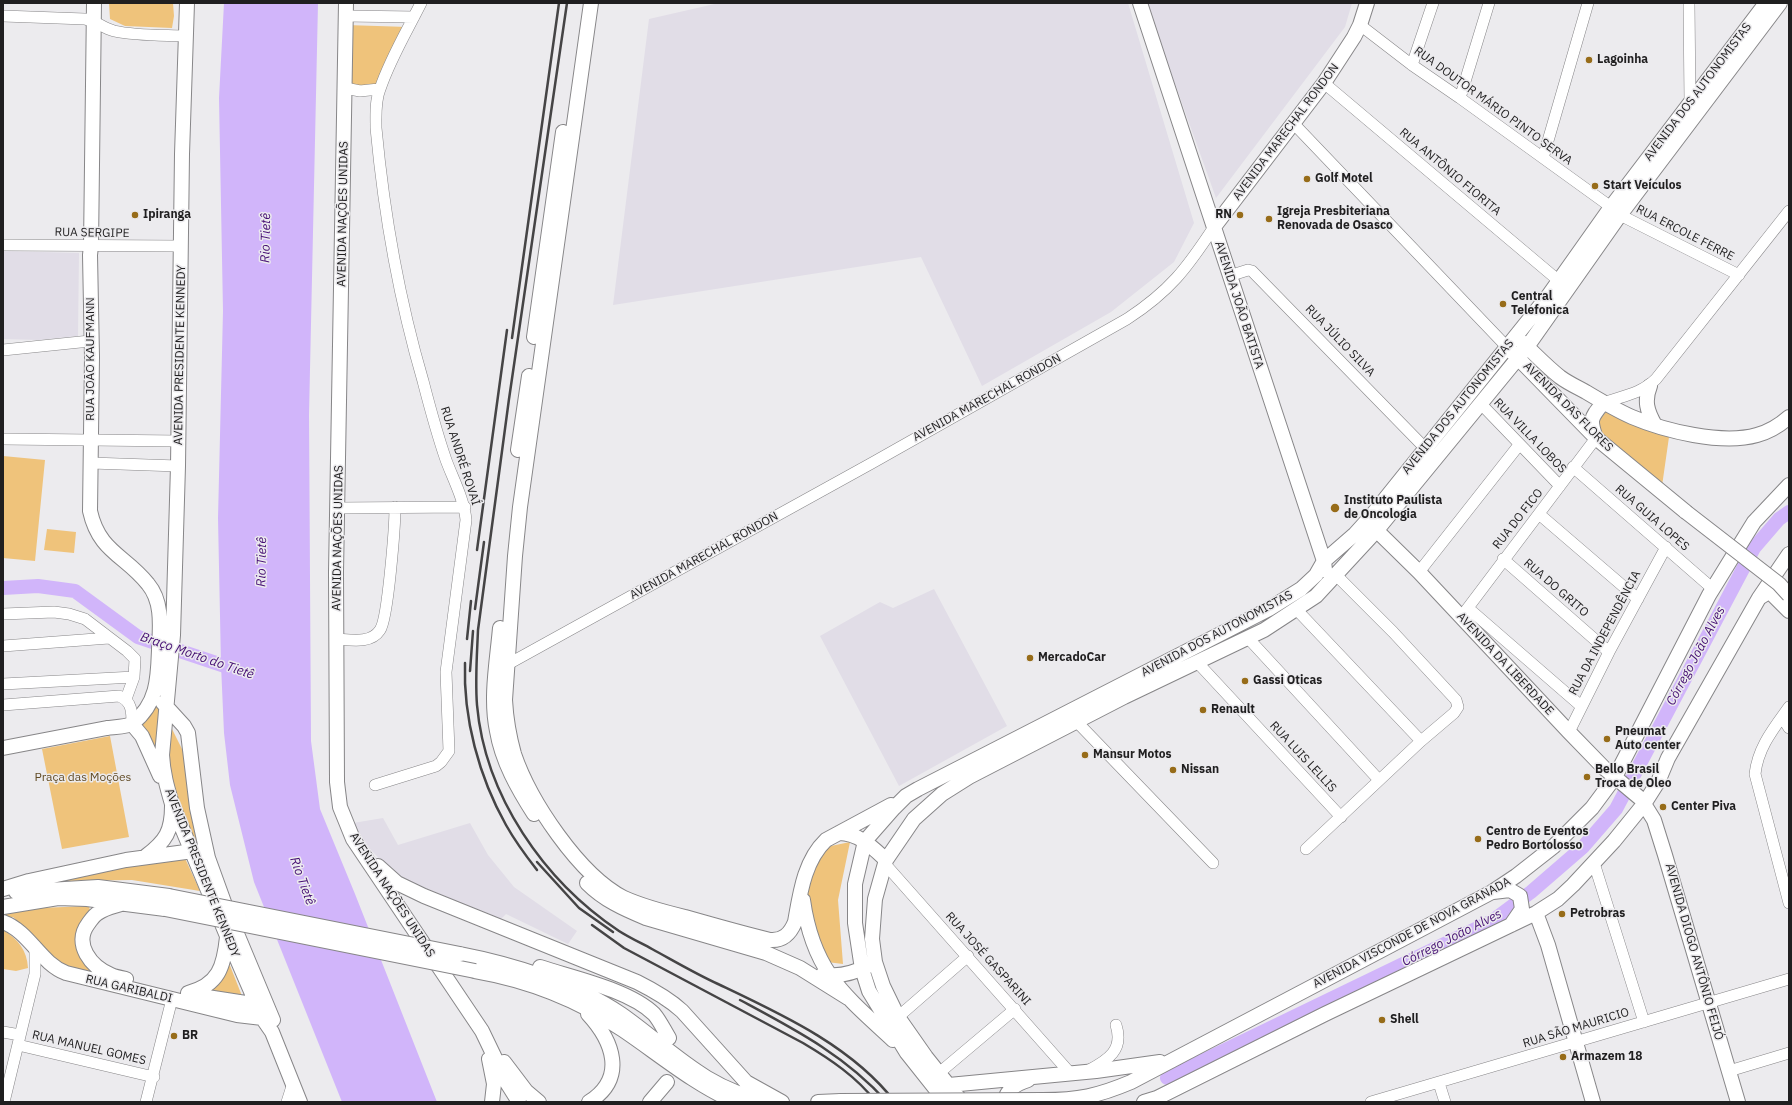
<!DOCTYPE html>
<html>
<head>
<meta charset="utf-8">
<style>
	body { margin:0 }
	#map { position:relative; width:1792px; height:1105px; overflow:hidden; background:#ecebee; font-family:"IBM Plex Sans",sans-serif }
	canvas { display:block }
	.frame { position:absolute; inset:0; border:4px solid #201f20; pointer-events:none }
</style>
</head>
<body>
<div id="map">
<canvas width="1792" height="1105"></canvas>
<div class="frame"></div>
</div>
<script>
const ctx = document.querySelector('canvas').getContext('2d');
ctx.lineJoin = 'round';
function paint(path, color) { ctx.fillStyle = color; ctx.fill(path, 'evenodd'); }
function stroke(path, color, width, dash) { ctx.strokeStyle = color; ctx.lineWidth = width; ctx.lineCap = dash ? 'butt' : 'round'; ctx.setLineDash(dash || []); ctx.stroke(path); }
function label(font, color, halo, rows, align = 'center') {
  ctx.font = font + ' "IBM Plex Sans",sans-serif'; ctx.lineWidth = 3; ctx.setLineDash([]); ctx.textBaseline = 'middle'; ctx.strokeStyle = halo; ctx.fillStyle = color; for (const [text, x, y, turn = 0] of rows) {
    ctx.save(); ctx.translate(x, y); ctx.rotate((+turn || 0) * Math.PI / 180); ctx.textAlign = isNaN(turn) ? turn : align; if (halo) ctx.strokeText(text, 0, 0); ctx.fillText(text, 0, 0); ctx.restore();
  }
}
const built = new Path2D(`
	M719 3H1128L1194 223 1174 262 1111 312 982 386 921 257 613 305 649 19Z
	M1146 3H1352L1345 27 1216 198Z
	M3 251 79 253 78 336 39 340 3 339Z
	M934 589 1007 726 899 786 820 636 880 602 893 608Z
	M383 818 398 845 470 823 488 855 514 887 577 931 568 944 506 914 497 923 397 877 370 849 353 823Z`);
const green = new Path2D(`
	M109 3H173L174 16 172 28 125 26 110 19Z
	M346 25 408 27 379 89 345 88Z
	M1607 411 1669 437 1662 486 1598 435V421Z
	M3 456 45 460 35 561 3 558Z
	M47 529 76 532 74 553 44 550Z
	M156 703 159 708 156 753 138 722Z
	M170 725 183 751 199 845 193 843 177 798 167 758Z
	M110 736 129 837 62 849 42 749Z
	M850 842 838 900 843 964 827 962 807 907 809 880 822 854 831 846Z
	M184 856 200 891 132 880 57 881Z
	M89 906 90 911C71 931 72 957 96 973L62 966 13 917H3V914L39 908Z
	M3 930C18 939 27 950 28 968L16 971 3 969Z
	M229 963 242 996 209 991Z`);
const water = new Path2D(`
	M224 3H318L309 415 311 741 320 809 355 894 437 1102H342L254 882 230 785 224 733 221 665 218 518 223 311 219 98Z`);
const river = new Path2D(`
	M3 588 38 586 75 591 138 637 237 670
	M1167 1078 1492 921 1531 892 1583 847 1616 809 1754 548 1779 519 1789 512`);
const minor = new Path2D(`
	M1689 3 1690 102
	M3 16 85 19C96 21 103 28 114 31 137 36 162 35 186 36
	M346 16 414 17
	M1360 25 1412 65 1460 98 1611 207
	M1412 65 1433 3
	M1324 83 1559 281
	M345 88 360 91 379 89
	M1460 98 1489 3
	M1294 124 1507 347
	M1543 158 1588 3
	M1620 215 1739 275
	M3 245 181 246
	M1229 276 1248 270 1252 271 1425 448
	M3 350 90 341
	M1603 403C1622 396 1641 394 1656 379L1789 211
	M1481 404 1560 486
	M3 439 179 441
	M91 463 178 466
	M1573 467 1713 589
	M338 508 465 507
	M1539 514 1638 599
	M1503 559 1609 652
	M1419 572 1519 445
	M1468 608 1581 706
	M1297 610 1421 741
	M3 614 54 612 69 614 85 619 127 651 135 659 134 677 126 699
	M1461 617 1596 438
	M1248 638 1379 780
	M337 639C351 640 371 644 380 630 388 619 395 525 395 507
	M3 646 109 638
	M1197 662 1341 817
	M501 668 872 463 1127 319C1170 291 1187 268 1214 227
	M3 684 134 677
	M3 705 119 696C132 701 132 712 132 724
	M1789 707C1774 728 1758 747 1755 774L1789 903
	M1782 717 1789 728
	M1076 721 1213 863
	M1569 732 1609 652 1666 547
	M375 785 436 766 441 762 449 751 446 672 466 520C464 499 453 479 446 460 437 434 430 408 423 381 399 299 384 214 376 128 376 115 375 101 380 89 390 59 407 31 421 3
	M1306 849 1421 741 1454 713 1458 707 1456 700 1393 632 1336 575
	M1594 863 1644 1022
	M885 864 1070 1073
	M898 1017 968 956
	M3 1032 20 1035
	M18 1045 154 1077
	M1089 1070C1108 1060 1124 1050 1116 1025
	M1729 1071 1789 1053
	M939 1073 1015 1009
	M1439 1083 1445 1102
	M4 1102 35 974V946
	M146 1102 172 999
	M287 1102 293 1083
	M1371 1102 1789 979`);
const major = new Path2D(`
	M187 3 182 154 178 466 173 635 162 755C163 773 167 787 172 804L227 936 263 1019 272 1032 300 1102
	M346 3 336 572 337 782 340 807 353 839 482 1031 507 1083 519 1102
	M591 3 520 507 515 556 505 700C506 718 509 736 514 754 530 801 579 875 624 898 644 907 664 912 685 917 713 925 741 933 770 940 783 941 790 934 795 922 800 894 804 861 826 840L891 805
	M1140 3 1324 561 1325 570
	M1214 227 1324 83 1354 37 1360 25 1367 3
	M534 337 563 132
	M1522 342C1534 353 1546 366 1560 377 1568 383 1577 387 1586 392 1601 401 1616 410 1632 417 1665 431 1722 445 1757 435 1768 432 1780 425 1789 417
	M1511 351 1596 438 1686 512
	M1650 386C1644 401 1647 411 1655 425
	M1596 438C1589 419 1591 418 1603 403
	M518 450 529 376
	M1370 524 1419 572 1569 732 1604 768 1641 799 1654 820 1665 855 1738 1102
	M1759 598 1767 593 1772 594 1789 611
	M500 628C497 662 490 698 497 731 502 761 518 789 534 814
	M163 703 184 726 188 733 197 808 208 858 225 905 273 1020
	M132 724 142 736 160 776
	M3 748C38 741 72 735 107 728 114 727 128 727 133 723 158 703 158 677 159 649 160 627 163 602 148 584 125 555 99 552 90 511L92 357 90 255 91 246 94 3
	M839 833C859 833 873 848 886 860
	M146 856C166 841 172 831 172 806
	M378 866 397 883 424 896 637 982C653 990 668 998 682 1011L746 1082 782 1102
	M587 883C604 900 624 909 646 918L766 953 800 968 848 998
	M3 889 29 881 126 860 193 851 201 854
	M16 892 98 887 169 896
	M1493 892 1510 890 1520 896 1522 909 1511 925
	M803 900C813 971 843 994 893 1040
	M124 903C116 906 106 907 98 913 94 915 91 920 88 924 73 944 91 967 111 975 115 977 121 978 126 979
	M3 907 58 898 87 899 165 909
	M1536 913 1548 945 1593 1102
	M3 922C30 932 40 963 66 973L237 1015 271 1019
	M460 954C512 964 577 984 621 1014 667 1046 707 1091 765 1100
	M540 967C573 978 630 990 654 1014 660 1021 664 1030 669 1038
	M475 971C527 980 579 1000 623 1030 660 1055 694 1084 735 1102
	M823 974C839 978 856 972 870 965
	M188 993C219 985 224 966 227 937
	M194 995 265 1006
	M588 1014C613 1041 627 1078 589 1102
	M489 1059 494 1084 492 1102
	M504 1062 526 1091 539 1102
	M949 1085 1096 1071 1160 1062
	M1043 1100C1078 1100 1098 1096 1131 1082L1492 892 1516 876 1553 847 1592 808 1615 777 1709 595 1754 522 1789 485
	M650 1102 667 1082
	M818 1102 841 1101
	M946 1102 907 1053 869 991 862 969 855 923V884L865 841 894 808 906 796 918 789 1269 609 1301 589 1316 575 1324 561 1355 534 1373 514 1548 296 1611 207 1766 3
	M962 1102 926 1057 898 1017 883 986 875 962 872 939 875 899 886 860 914 819 942 794 969 777 1124 697 1264 630 1316 596 1377 530 1527 347 1620 215 1780 3
	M1004 1102C1007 1089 1016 1084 1028 1080
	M1144 1102 1157 1098 1325 1014 1536 913 1558 899 1573 885 1614 841 1644 804 1658 782 1668 758 1759 598 1789 554`);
const rail = new Path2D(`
	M567 3 509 399 478 630C477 655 475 680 477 705 485 796 544 881 619 931 630 938 641 943 652 949 674 961 696 974 718 984 781 1014 852 1046 895 1102
	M512 338 559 3
	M477 550 507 330
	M475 609 484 542
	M467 639 471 601
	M465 663C463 718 479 777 506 825 515 841 526 856 537 870
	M470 671 473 631
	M537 862 579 908 613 932
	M592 925 624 948 803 1043C830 1059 857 1077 876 1102
	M740 1000C794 1029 845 1055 887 1102`);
const majorBridge = new Path2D(`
	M1686 512 1779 584 1789 595
	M169 896 460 954
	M165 909 475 971
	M841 1101 1043 1100`);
const markers = [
	[1589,60,4,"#976c19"],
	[1307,179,4,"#976c19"],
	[1595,186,4,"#976c19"],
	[135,215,4,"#976c19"],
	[1240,215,4,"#976c19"],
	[1269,219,4,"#976c19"],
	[1503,304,4,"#976c19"],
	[1335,508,5,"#976c19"],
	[1030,658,4,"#976c19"],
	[1245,681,4,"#976c19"],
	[1203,710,4,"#976c19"],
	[1607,739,4,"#976c19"],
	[1085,755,4,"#976c19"],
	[1173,770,4,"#976c19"],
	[1587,777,4,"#976c19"],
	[1663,807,4,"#976c19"],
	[1478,839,4,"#976c19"],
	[1562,914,4,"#976c19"],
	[1382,1020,4,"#976c19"],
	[174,1036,4,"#976c19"],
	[1563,1057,4,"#976c19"]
];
const poiNames = [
	["Lagoinha",1597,60],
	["Golf Motel",1315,179],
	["Start Veículos",1603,186],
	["Igreja Presbiteriana",1277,212],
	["Renovada de Osasco",1277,226],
	["Ipiranga",143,215],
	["RN",1232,215,"right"],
	["Central",1511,297],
	["Telefonica",1511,311],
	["Instituto Paulista",1344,501],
	["de Oncologia",1344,515],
	["MercadoCar",1038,658],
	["Gassi Oticas",1253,681],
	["Renault",1211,710],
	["Pneumat",1615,732],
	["Auto center",1615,746],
	["Mansur Motos",1093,755],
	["Nissan",1181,770],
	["Bello Brasil",1595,770],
	["Troca de Oleo",1595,784],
	["Center Piva",1671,807],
	["Centro de Eventos",1486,832],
	["Pedro Bortolosso",1486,846],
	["Petrobras",1570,914],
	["Shell",1390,1020],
	["BR",182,1036],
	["Armazem 18",1571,1057]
];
const streetNames = [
	["AVENIDA DOS AUTONOMISTAS",1698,92,-53],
	["RUA DOUTOR MÁRIO PINTO SERVA",1493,106,36],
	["AVENIDA MARECHAL RONDON",1286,132,-53],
	["RUA ANTÔNIO FIORITA",1450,172,40],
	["AVENIDA NAÇÕES UNIDAS",343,214,-89],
	["RUA SERGIPE",92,233,1],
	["RUA ERCOLE FERRE",1685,233,27],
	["AVENIDA JOÃO BATISTA",1239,305,72],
	["RUA JÚLIO SILVA",1340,341,46],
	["AVENIDA PRESIDENTE KENNEDY",180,355,-89],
	["RUA JOÃO KAUFMANN",91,359,-90],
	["AVENIDA MARECHAL RONDON",987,398,-29],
	["AVENIDA DOS AUTONOMISTAS",1458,407,-51],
	["AVENIDA DAS FLORES",1568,407,45],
	["RUA VILLA LOBOS",1530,436,46],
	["RUA ANDRÉ ROVAÍ",460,456,72],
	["RUA GUIA LOPES",1652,518,41],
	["RUA DO FICO",1518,519,-52],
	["AVENIDA NAÇÕES UNIDAS",338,538,-89],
	["AVENIDA MARECHAL RONDON",704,556,-29],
	["RUA DO GRITO",1556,588,41],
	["RUA DA INDEPENDÊNCIA",1605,633,-62],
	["AVENIDA DOS AUTONOMISTAS",1217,634,-28],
	["AVENIDA DA LIBERDADE",1505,664,47],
	["RUA LUIS LELLIS",1303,757,47],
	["AVENIDA PRESIDENTE KENNEDY",202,873,68],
	["AVENIDA NAÇÕES UNIDAS",392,895,57],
	["AVENIDA VISCONDE DE NOVA GRANADA",1412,933,-28],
	["AVENIDA DIOGO ANTÔNIO FEIJÓ",1694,952,74],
	["RUA JOSÉ GASPARINI",988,959,48],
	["RUA GARIBALDI",129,989,13],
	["RUA SÃO MAURICIO",1576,1028,-17],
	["RUA MANUEL GOMES",89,1048,13]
];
const parkNames = [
	["Praça das Moções",83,778]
];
const waterNames = [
	["Rio Tietê",266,238,-89],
	["Rio Tietê",262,562,-89],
	["Braço Morto do Tietê",197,656,19],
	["Córrego João Alves",1696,656,-62],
	["Rio Tietê",302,881,70],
	["Córrego João Alves",1452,938,-27]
];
paint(built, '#e1dde7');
paint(green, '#efc37b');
paint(water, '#d1b5fa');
stroke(river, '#d1b5fa', 14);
stroke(minor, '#878688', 12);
stroke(major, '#878688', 16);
stroke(minor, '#fff', 11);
stroke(major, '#fff', 14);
stroke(rail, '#454445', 2.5);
stroke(majorBridge, '#878688', 16, []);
stroke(majorBridge, '#fff', 14);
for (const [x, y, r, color] of markers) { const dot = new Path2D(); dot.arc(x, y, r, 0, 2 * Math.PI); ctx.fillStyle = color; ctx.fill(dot); stroke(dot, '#ecebee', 1.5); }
label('bold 12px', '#201f20', '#ecebee', poiNames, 'left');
label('12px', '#201f20', '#ecebee', streetNames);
label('12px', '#604a24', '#ecebee', parkNames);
label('italic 13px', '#450e73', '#ecebee', waterNames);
</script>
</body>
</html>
